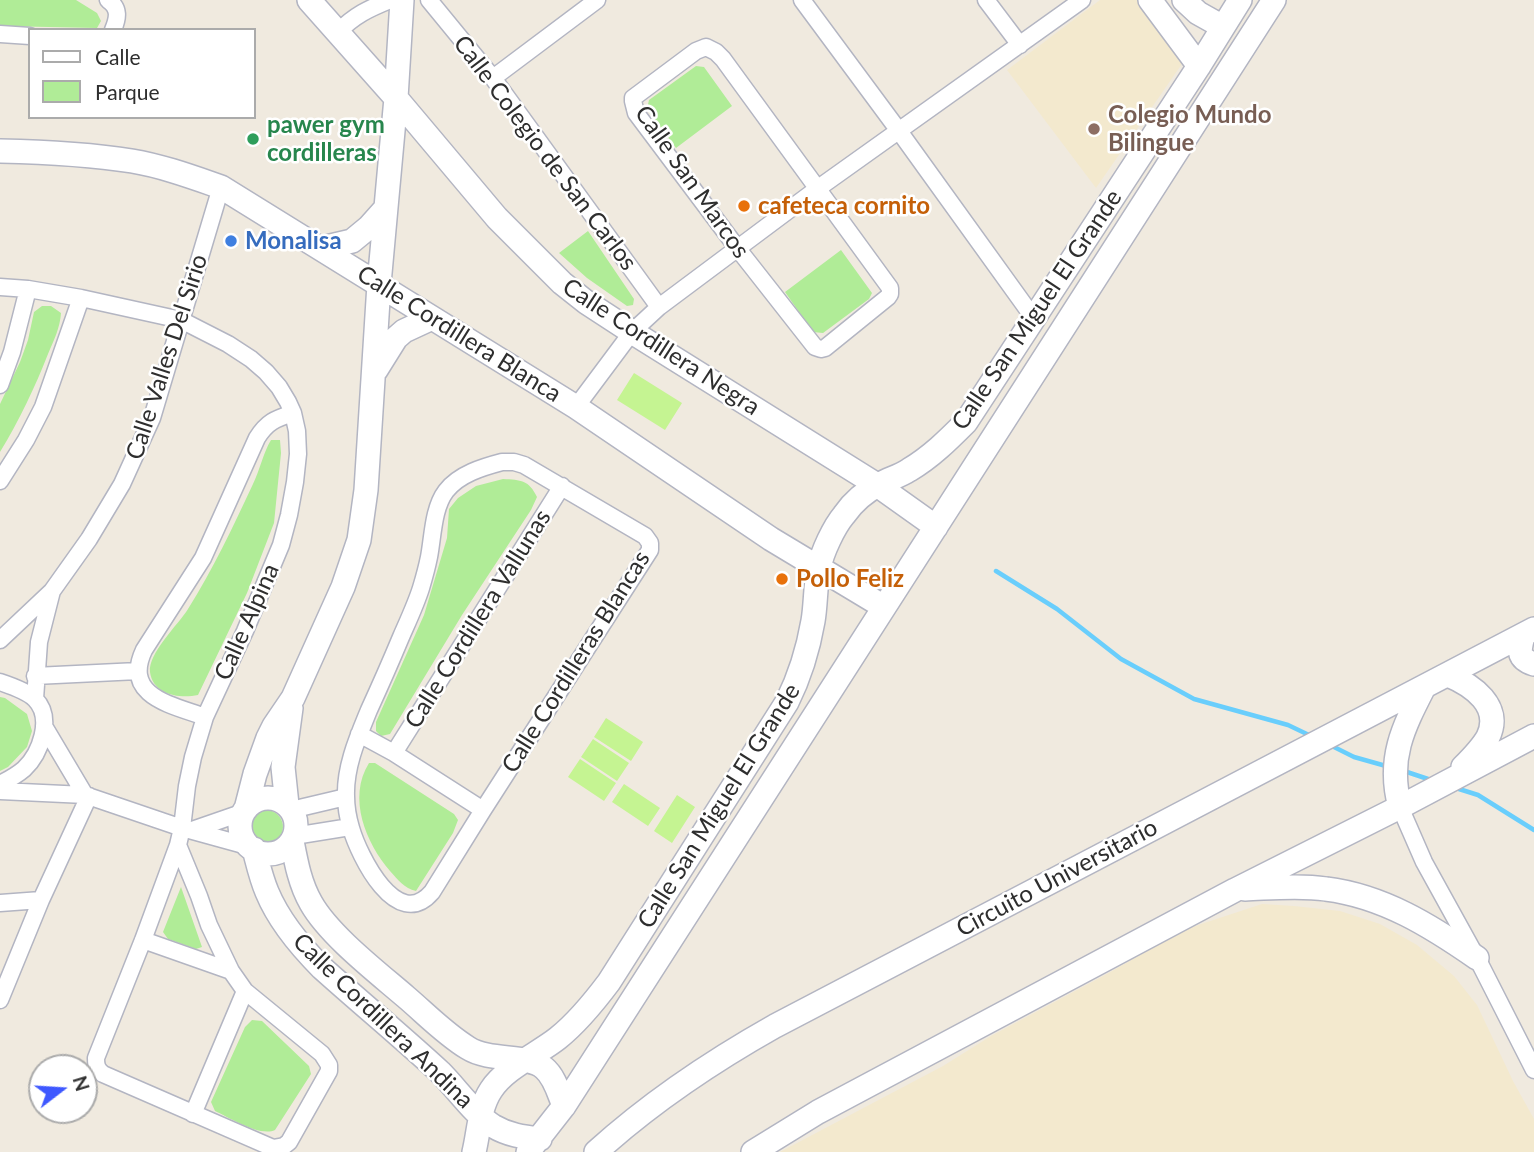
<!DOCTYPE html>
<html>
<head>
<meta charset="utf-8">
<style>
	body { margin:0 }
	#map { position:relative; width:1534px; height:1152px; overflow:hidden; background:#f0eadf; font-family:Lato,sans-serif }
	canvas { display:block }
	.legend { position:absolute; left:28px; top:28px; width:228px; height:91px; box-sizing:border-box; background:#fff; border:2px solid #ababab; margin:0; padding:9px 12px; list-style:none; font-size:21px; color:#2e2e2e }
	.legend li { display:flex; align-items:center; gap:14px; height:35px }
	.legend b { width:35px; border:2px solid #ababab }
	.north { position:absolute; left:28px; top:1054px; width:70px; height:70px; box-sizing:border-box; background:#fff; border:2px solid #ababab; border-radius:50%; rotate:73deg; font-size:19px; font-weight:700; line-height:28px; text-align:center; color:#2e2e2e }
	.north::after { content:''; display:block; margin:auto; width:24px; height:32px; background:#3e58ff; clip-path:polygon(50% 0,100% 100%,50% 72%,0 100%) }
</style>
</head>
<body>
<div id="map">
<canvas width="1534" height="1152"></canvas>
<ul class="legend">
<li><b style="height:9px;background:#fff"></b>Calle</li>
<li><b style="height:19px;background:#b0ec97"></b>Parque</li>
</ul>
<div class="north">N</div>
</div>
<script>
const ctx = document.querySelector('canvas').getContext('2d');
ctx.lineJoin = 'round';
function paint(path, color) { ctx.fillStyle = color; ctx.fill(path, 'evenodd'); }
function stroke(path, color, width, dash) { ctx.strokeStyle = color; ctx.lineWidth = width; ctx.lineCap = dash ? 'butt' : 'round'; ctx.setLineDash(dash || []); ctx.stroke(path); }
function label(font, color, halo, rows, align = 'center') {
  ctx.font = font + ' Lato,sans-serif'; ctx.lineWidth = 5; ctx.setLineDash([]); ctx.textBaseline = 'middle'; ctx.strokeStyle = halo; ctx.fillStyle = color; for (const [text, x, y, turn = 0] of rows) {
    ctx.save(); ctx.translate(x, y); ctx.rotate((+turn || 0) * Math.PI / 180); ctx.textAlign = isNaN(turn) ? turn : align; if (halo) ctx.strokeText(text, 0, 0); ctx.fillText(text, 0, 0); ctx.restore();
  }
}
const education = new Path2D(`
	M1100 0H1137L1184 61 1096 188 1007 70Z
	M1262 904 1294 906 1340 911 1380 924 1417 945 1454 976 1477 1005 1513 1081 1534 1119V1152H780L943 1066 991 1036 1105 975 1186 929Z`);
const green = new Path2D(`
	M0 0H76L97 13 101 21 97 28 0 26Z
	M696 66 704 67 732 106 676 148 647 109 649 100Z
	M588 231 634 299 633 305 627 306 587 278 559 253Z
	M841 250 872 293 869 299 823 333 813 332 785 292Z
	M42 306H51L61 313C60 328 54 340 48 354 35 387 19 421 0 452V404L20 362 28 340 34 312Z
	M271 440H280L281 453 274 523 247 593 198 695C180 699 153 695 150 672 148 653 178 625 188 609 213 569 233 527 253 484 260 470 263 453 271 440Z
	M503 479C521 480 529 480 537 497L531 510 462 615 390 734 381 736 376 731V722L424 615 447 538 449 509 458 498 476 486Z
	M0 697 5 698 27 714 32 731 27 747 8 767 0 771Z
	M369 763H375L454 814 458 820 453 833 416 891C404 888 398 880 390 871 366 843 347 798 369 763Z
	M249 827a17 17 0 1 1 34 0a17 17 0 1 1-34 0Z
	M181 887 202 947 196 949 168 939 163 932Z
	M252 1020 262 1021 309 1066 311 1074 275 1130C260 1137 230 1118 215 1111L211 1102 245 1027Z`);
const pitch = new Path2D(`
	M634 373 682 403 665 430 617 400Z
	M606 718 643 742 631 761 594 737Z
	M593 739 629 763 617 781 581 757Z
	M580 759 616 783 604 801 568 777Z
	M624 784 660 808 648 826 612 802Z
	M677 795 695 807 672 843 654 831Z`);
const stream = new Path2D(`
	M996 571 1057 609 1121 659 1194 699 1288 725 1311 736
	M1330 745 1354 757 1386 766
	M1404 771 1428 779
	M1459 789 1478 795 1534 830`);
const street = new Path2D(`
	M108 0C120 8 118 18 113 30
	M429 0 493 78 659 307
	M802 0 899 131 1033 317
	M986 0 1020 45
	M338 32C355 15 368 9 390 0
	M0 34 30 36
	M706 47 716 52 723 59 890 288V294L888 297 825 348 821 349 815 347 738 249 636 113 633 101V98L696 51Z
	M493 78 597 0
	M0 287 28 289 81 298 181 320 228 344 251 359 266 372 279 387 288 402 293 413 297 431 298 454 295 482 289 515 281 545 245 631 205 717 193 757 187 786 182 828 178 845 143 940 96 1058C96 1066 97 1069 103 1074L273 1148 284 1146 289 1142 329 1071V1065L322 1054 245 991 231 971 209 925 199 896 178 845
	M0 385 12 352 28 289
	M576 407 632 332 659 307 817 189 1082 0
	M502 462H514L524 465 645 536 650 543V550L483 810 432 892C397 933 359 856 351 828 348 818 346 806 346 796 345 766 358 737 369 710 380 686 391 661 401 637 408 621 416 604 421 588 424 578 427 567 429 557 433 536 433 508 446 491 459 474 483 467 502 462Z
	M0 481 26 440 43 407 81 298
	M0 640 52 591 89 539 122 484 152 418 221 187
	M35 676 138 671
	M0 682C9 685 28 692 35 699 54 718 40 754 24 769 17 775 8 780 0 784
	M35 699 39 642 52 591
	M205 717C173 705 122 697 144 650L203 558 257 438C267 422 275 419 293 413
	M44 726 85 795
	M359 734 394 753 483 810
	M394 753 562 486
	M0 791 85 795 182 828 251 847
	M1400 807 1424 862 1477 958 1534 1070
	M291 810 346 797
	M192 830 244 812
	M294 836 350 827
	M0 903 41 900
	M143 940 231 971
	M0 1000 41 900 89 796
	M193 1114 245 991`);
const secondary = new Path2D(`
	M309 0 396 98 497 218 562 283 586 302 632 332 877 485 936 527
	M1150 0 1199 66
	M1184 0 1198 13 1223 27
	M0 151C44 152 88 154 132 161 162 166 192 177 221 187L576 407 771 539 884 607
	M322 248 352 241 369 227 386 208
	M376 370 396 338 404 331 432 318
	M1523 635C1520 650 1516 658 1534 664
	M1448 675C1472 685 1503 706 1488 737 1482 748 1472 758 1463 767
	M240 826a28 28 0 1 1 56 0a28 28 0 1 1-56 0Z
	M287 805 283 767 291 708
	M1400 807C1387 759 1403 728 1424 687
	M246 809 255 774 268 738 274 726 293 698 343 587 359 540 366 490 379 284 396 98 402 0
	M292 841C296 862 300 884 311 903 329 935 377 972 406 997 426 1014 445 1034 468 1048 490 1062 528 1054 544 1068 555 1077 559 1094 564 1106
	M254 849C258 864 261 878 267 892 279 921 300 946 322 968 361 1003 402 1037 440 1072 457 1089 474 1114 493 1126 508 1135 523 1137 540 1139
	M1245 889C1272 888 1299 885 1326 889 1383 896 1431 926 1477 958
	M474 1152C479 1132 479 1108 491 1090 505 1068 538 1054 558 1038 578 1022 594 1002 609 982L787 702C800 676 808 650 813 621 816 604 815 585 819 568 822 552 834 527 844 515 853 502 866 491 880 484 889 479 900 476 909 470 931 457 948 440 966 422L1199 66 1240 0
	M528 1152 564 1106 1274 0
	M596 1152C650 1103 711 1062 775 1026L1534 629
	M753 1152 818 1112 1235 890 1400 807 1534 736`);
const markers = [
	[1094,129,7,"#8d6e63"],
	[253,139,7,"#2e9e5b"],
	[744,206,7,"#e8710a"],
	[231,241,7,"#3f7fe0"],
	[782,579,7,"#e8710a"]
];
const educationNames = [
	["Colegio Mundo",1108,115],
	["Bilingue",1108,143]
];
const leisureNames = [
	["pawer gym",267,125],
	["cordilleras",267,153]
];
const streetNames = [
	["Calle Colegio de San Carlos",545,153,53],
	["Calle San Marcos",692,182,55],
	["Calle San Miguel El Grande",1037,310,-56],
	["Calle Cordillera Blanca",459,334,32],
	["Calle Cordillera Negra",661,347,33],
	["Calle Valles Del Sirio",167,357,-72],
	["Calle Cordillera Vallunas",478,619,-58],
	["Calle Alpina",247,622,-66],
	["Calle Cordilleras Blancas",576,662,-58],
	["Calle San Miguel El Grande",719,806,-58],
	["Circuito Universitario",1057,878,-28],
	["Calle Cordillera Andina",383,1021,44]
];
const foodNames = [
	["cafeteca cornito",758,206],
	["Pollo Feliz",796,579]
];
const shopNames = [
	["Monalisa",245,241]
];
paint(education, '#f3e9ce');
paint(green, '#b0ec97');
paint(pitch, '#c5f492');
stroke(stream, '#69cefc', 4.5);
stroke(street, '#b3b5c2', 19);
stroke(secondary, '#b3b5c2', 26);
stroke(street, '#fff', 16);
stroke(secondary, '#fff', 23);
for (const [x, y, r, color] of markers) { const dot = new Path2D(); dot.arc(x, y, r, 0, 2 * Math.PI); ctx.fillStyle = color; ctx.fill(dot); stroke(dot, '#fff', 2.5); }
label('bold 24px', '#785e54', '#fff', educationNames, 'left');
label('bold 24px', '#27864d', '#fff', leisureNames, 'left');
label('24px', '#2e2e2e', '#fff', streetNames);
label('bold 24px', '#c56008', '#fff', foodNames, 'left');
label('bold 24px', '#366cbe', '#fff', shopNames, 'left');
</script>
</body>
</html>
